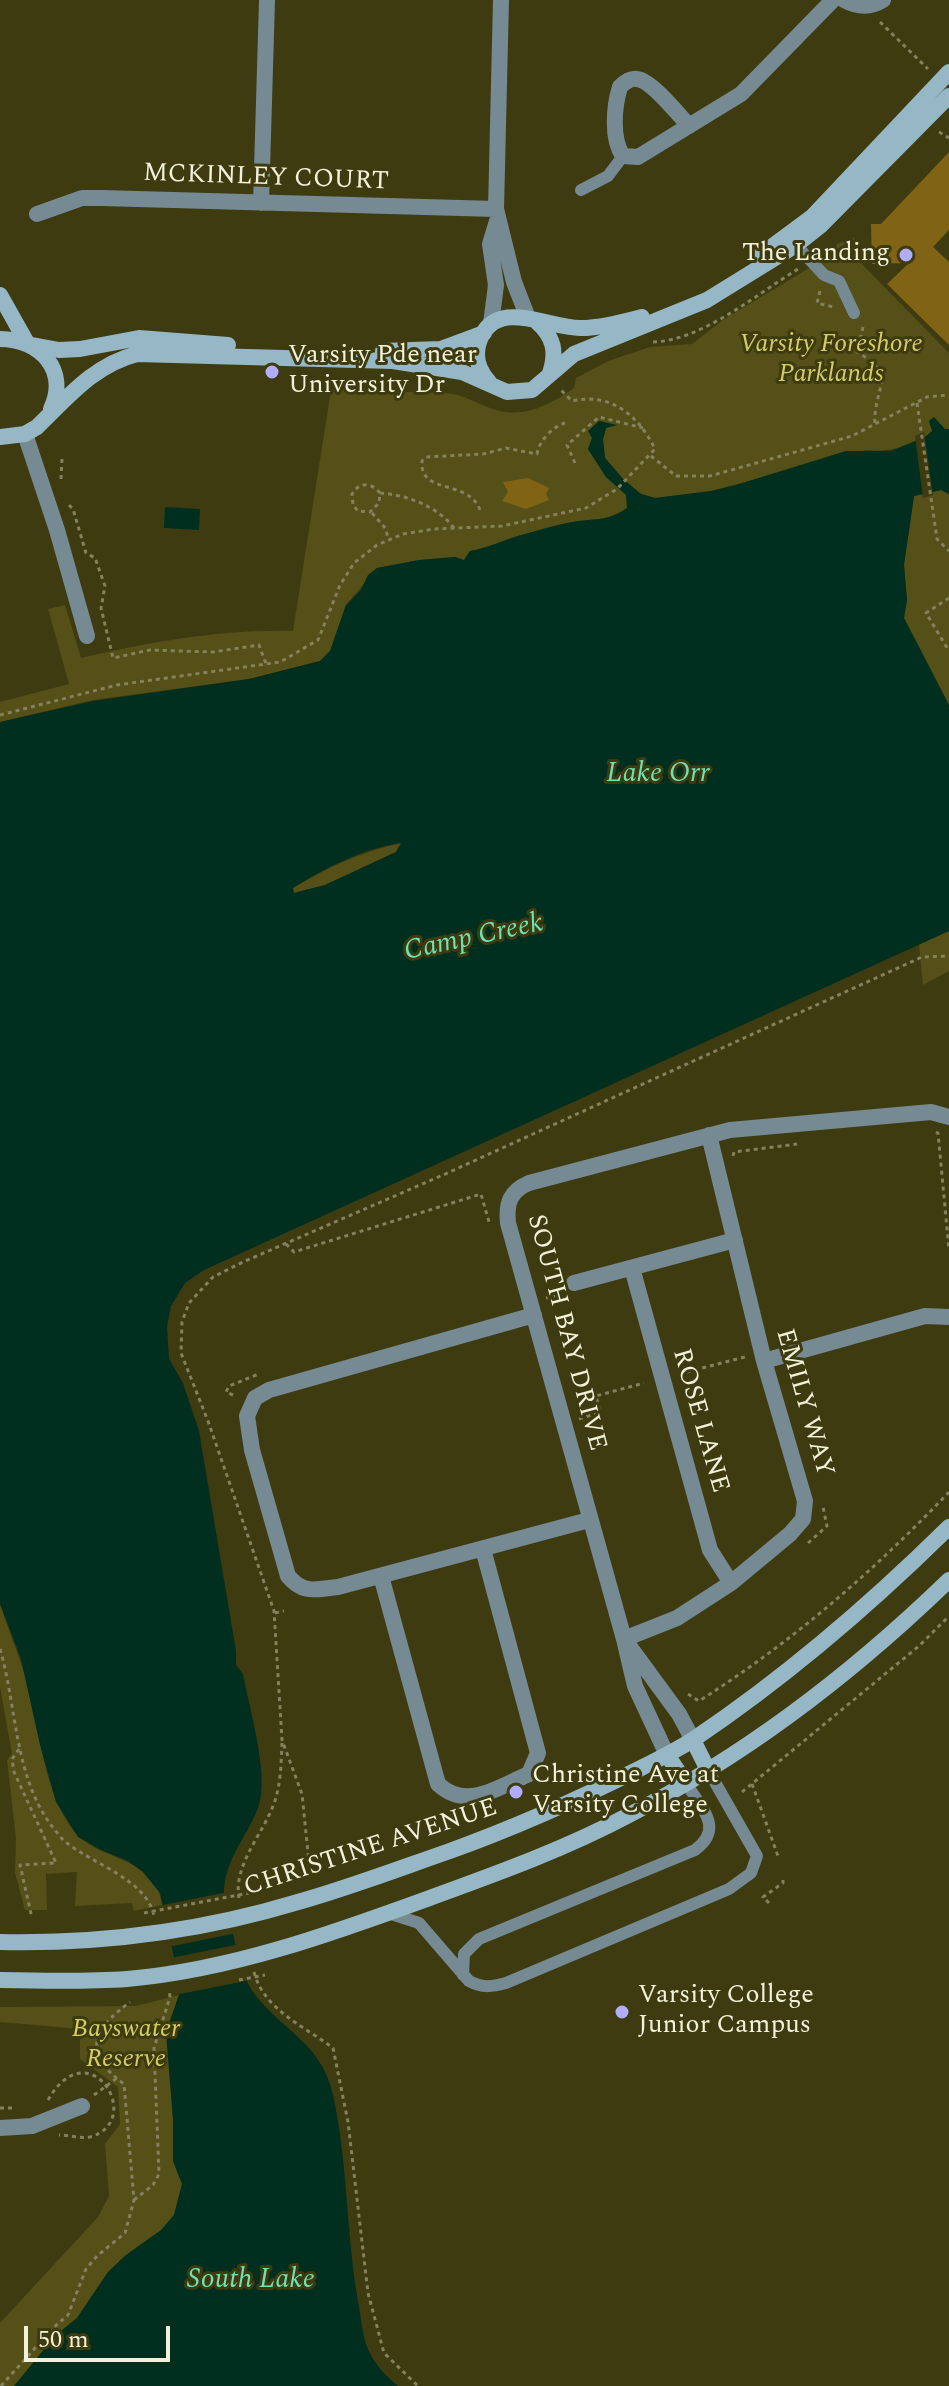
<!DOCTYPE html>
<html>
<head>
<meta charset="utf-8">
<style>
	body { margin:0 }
	#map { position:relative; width:949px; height:2386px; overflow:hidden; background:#3e3b10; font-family:Spectral,serif }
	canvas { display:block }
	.scale { position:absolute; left:24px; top:2326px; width:146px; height:36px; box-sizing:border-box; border:4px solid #f2f1da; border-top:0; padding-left:10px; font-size:24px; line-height:28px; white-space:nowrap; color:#f2f1da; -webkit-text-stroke:6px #3e3b10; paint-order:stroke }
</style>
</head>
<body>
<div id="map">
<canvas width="949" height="2386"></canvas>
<div class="scale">50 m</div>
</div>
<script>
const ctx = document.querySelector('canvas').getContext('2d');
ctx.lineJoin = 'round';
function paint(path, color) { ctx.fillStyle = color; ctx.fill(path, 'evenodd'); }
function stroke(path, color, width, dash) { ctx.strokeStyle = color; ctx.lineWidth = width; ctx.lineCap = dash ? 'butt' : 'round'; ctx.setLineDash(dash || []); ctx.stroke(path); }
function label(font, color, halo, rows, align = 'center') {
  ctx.font = font + ' Spectral,serif'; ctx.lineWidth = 6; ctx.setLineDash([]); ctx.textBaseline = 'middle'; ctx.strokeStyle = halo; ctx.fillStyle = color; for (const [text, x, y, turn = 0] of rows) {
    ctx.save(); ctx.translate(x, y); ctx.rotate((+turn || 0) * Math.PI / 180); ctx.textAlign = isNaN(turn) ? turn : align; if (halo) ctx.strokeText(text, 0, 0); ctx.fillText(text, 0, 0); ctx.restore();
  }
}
const green = new Path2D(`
	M854 237 858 260 949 353V429C937 429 934 432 924 437 907 447 886 453 866 450L711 491 655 498 641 494 623 479 605 458 603 439 606 427 614 425 599 421 588 449 606 477 627 495V508C606 522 597 518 573 522 555 525 536 531 518 536 501 541 488 548 470 551L464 560 455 557 419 560 377 568 346 605 330 651 320 661 249 679 93 700 0 722V702L69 684 48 609 65 605 81 658C149 642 223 629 293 631L331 390 447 393C464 395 474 402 490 408 522 420 548 406 574 388L576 378 608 361 650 347 692 344 723 320 829 256 837 244Z
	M941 490 949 494V705L904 618 907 600 904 565 914 496Z
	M401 843 396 852 325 885 293 893V888C328 867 361 852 401 843Z
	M949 931V971L923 985 919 944Z
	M0 1604C10 1635 23 1665 31 1697 42 1742 44 1790 73 1830 97 1862 156 1855 162 1905L134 1911 132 1903 75 1906 77 1872 46 1874 47 1910H25L15 1873 16 1838 7 1760 12 1754 0 1687Z
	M179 1995 166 2032 173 2119V2161L182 2184 174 2215 161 2231 126 2255 108 2272 77 2318 55 2336 14 2386H0V2323L98 2217 109 2196 105 2144 120 2124 118 2087 80 2059V2029L0 2022V2007L136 2006Z`);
const water = new Path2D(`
	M934 417 945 429H949V494L941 490 914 496 904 565 907 600 904 618 949 705V931L204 1270 185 1283 171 1306 167 1326 169 1359 183 1383 199 1431 236 1651V1665L243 1674C249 1708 270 1776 258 1808 247 1837 224 1860 224 1893 230 1917 239 1973 253 1992 282 2031 322 2043 333 2095 348 2162 346 2233 358 2301 361 2316 362 2335 368 2349 375 2365 385 2375 398 2386H14L55 2336 77 2318 108 2272 126 2255 161 2230 174 2215 182 2184 173 2161V2119L166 2032 179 1995 180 1985 160 1893 143 1872 128 1861 101 1850 78 1837 56 1802 40 1745 21 1659 0 1604V722L93 701 249 679 320 661 330 651 346 605 361 590 368 575 377 568 419 560 455 557 464 560 470 551C488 548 501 541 518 536 536 531 555 525 573 522 596 518 606 522 627 508L626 495 606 477 588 449 592 438 588 431 599 421 617 425 606 428 603 439 605 458 623 479 641 494 655 498 711 491 736 485 846 451H891L925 437 932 431 929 421ZM401 843 396 852 325 885 294 893 293 888C327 867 362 849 401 843Z
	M165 507 200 509 199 530 164 528Z`);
const pier = new Path2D(`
	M924 432 933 495 923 498 915 436Z
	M228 1892 237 1933 168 1947 158 1906Z
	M240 1944 251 1980 175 1995 176 1985 171 1958Z`);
const building = new Path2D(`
	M949 152V230L933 247 949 262V345L887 284 909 263 872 264 871 224H881Z
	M528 478 549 488 546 494 549 500 526 509 502 501 508 492 503 482Z`);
const path = new Path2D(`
	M880 22 928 69
	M939 132 949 138
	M820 291 817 303 833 307
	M863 327 857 352C900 377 872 388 875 426
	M653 342C701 341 757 294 798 269
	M917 403 937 539 949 551
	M651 456 676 476H710L852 436 927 397 949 395
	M575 463 567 445 599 417 643 428
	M61 479 62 459
	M380 493C371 482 359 482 352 494L353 505 358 511 370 512 379 503 380 493C407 495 437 506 454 528
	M69 505 73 509 86 553 95 558 105 586 101 608 113 658 150 650 213 652 259 645 266 664
	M480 510C469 479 419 495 422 461L426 457 483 454 506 448 537 454C539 441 552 427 565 423
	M372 513 386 529 388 539
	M949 598 926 613 949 651
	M0 715 117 685 280 662 318 640 340 585 354 563 377 545 403 534 434 529 502 526 586 508 617 489 655 449C639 416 611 392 572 401L560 389
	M936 1132 938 1133 949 1250
	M733 1156 734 1152 797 1144
	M286 1244 294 1252 481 1194 489 1222
	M546 1298 562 1294
	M679 1374 745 1357
	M233 1395 226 1392 229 1386 259 1374
	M579 1419 600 1412 596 1396 644 1383
	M808 1543 827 1526 823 1507
	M275 1613 284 1611
	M0 1649C17 1707 14 1775 51 1825 56 1831 61 1839 67 1843 93 1864 147 1880 154 1916
	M688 1694 699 1701C791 1643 874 1571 949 1492
	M19 1749 12 1759 14 1772 56 1863 20 1865 32 1918
	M752 1784 778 1856
	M742 1792 919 1646 949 1616
	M310 1873 302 1794 282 1740 274 1611 208 1421 181 1353 182 1322 189 1303 213 1277 243 1262 443 1175 922 957 949 956
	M239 1898C233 1866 262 1835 273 1806 281 1786 281 1765 282 1743
	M769 1903 763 1897 783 1883V1877
	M144 1913 249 1893
	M254 1972C264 2010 304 2026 333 2048L348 2122 368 2293 384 2353 418 2386
	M239 1980 265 1975
	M94 2095 117 2078
	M48 2100C89 2028 147 2121 90 2137 80 2139 70 2135 59 2135
	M0 2108H15
	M134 2200 153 2185 159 2174 154 2048 170 1997 169 1990
	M1 2386 53 2328 68 2315 86 2269 97 2256 125 2233 134 2200 124 2084C82 2053 92 2030 130 2002`);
const lane = new Path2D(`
	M581 190 608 176 623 156
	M796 245 824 275 839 281 854 313
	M388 1913 419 1923 469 1981C482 1988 491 1987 506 1983L729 1889 751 1873 757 1856 708 1770
	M463 1975 464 1954 479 1939 695 1850C725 1828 701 1808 686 1783`);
const street = new Path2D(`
	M501 0 496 209 514 282 528 318
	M844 0C857 7 870 8 883 0
	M689 126C679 115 651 80 637 79 630 78 624 83 620 87 614 106 611 139 623 156L638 157 741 94 833 0
	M261 203 267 0
	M37 214 82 198H101L496 209
	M491 324 496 285 490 244 497 221
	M25 434 57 530 87 636
	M632 1268 710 1550 731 1583
	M574 1283 735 1240
	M534 1315 269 1390 255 1398 247 1416 252 1450 288 1576C304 1595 316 1589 338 1587L589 1520
	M764 1361 925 1316 949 1317
	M381 1576 438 1784C467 1811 498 1787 529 1774L538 1753 483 1549
	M624 1639 677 1618 731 1583 790 1534 803 1519 805 1501 764 1361 709 1135
	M627 1643 679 1714 693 1740
	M667 1755 635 1686 624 1639 508 1223C506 1203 510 1191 529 1183L730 1130 931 1112 949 1117
	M0 2128 32 2126 82 2106`);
const secondary = new Path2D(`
	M758 257 812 217 949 72
	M0 295 27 343
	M537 322C554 337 557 352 550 373
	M0 339C40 339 69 370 51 409
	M32 345 59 350 80 349 139 338 228 345
	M383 351 441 349 484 333
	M489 382C479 371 474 357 479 342 495 296 547 328 580 328 601 328 622 322 642 317
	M0 437 25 434 37 427C68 397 94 365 137 354L393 361 462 372 507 392 532 390 574 354 707 300 796 245 820 226 949 96
	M693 1740 708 1770
	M667 1755 686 1783
	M0 1942C100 1944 202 1931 298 1902 348 1888 398 1869 447 1852 514 1828 577 1800 641 1768 659 1759 677 1750 694 1739 786 1677 870 1605 949 1527
	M0 1980C42 1981 85 1982 127 1979 233 1970 336 1932 435 1896 501 1872 567 1848 629 1815 748 1754 854 1672 949 1580`);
const markers = [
	[906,255,8,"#b1adfa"],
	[272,372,8,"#b1adfa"],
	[516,1792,8,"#b1adfa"],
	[622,2012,8,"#b1adfa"]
];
const streetNames = [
	["MCKINLEY COURT",266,179,2],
	["SOUTH BAY DRIVE",565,1333,75],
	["EMILY WAY",803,1403,74],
	["ROSE LANE",699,1421,74],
	["CHRISTINE AVENUE",371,1849,-18]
];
const poiNames = [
	["The Landing",890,255,"right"],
	["Varsity Pde near",288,357],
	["University Dr",288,387],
	["Christine Ave at",532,1777],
	["Varsity College",532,1807],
	["Varsity College",638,1997],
	["Junior Campus",638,2027]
];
const parkNames = [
	["Varsity Foreshore",831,346],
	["Parklands",831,376],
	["Bayswater",126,2031],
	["Reserve",126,2061]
];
const waterNames = [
	["Lake Orr",658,776],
	["Camp Creek",474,939,-12],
	["South Lake",251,2282]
];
paint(green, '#545018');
paint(water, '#002f1f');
paint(pier, '#3e3b10');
paint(building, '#816315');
stroke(path, '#83815e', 3, [4, 4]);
stroke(lane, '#758a93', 12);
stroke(street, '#758a93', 16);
stroke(secondary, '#96b8c6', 16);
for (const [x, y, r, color] of markers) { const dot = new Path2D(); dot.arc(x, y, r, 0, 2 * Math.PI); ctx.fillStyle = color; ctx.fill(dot); stroke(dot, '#3e3b10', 3); }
label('26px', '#f2f1da', '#3e3b10', streetNames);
label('26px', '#f2f1da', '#3e3b10', poiNames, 'left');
label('italic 26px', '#d3cd64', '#3e3b10', parkNames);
label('italic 28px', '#6be3b5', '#3e3b10', waterNames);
</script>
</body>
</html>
